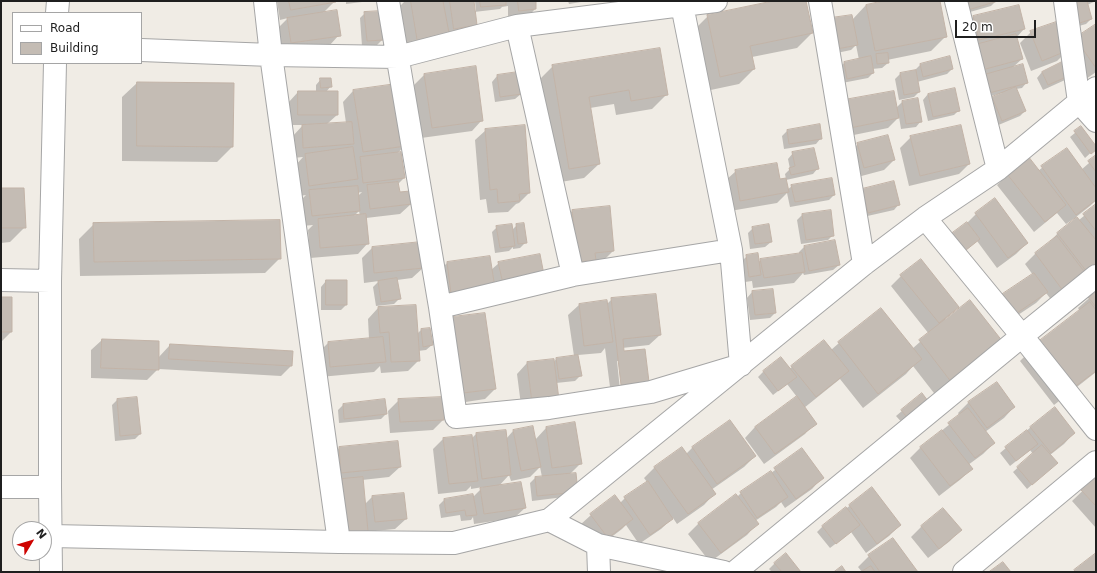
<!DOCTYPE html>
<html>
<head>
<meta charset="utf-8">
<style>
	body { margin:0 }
	#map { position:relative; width:1097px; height:573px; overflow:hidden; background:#f0ece5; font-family:"DejaVu Sans",sans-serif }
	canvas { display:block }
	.frame { position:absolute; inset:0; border:2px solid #1f1f1f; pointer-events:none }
	.legend { position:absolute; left:12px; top:12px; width:130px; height:52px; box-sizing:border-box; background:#fff; border:1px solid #a5a5a5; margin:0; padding:5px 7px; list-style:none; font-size:12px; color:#1f1f1f }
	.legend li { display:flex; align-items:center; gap:8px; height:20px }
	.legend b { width:20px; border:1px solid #a5a5a5 }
	.north { position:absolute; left:12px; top:521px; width:40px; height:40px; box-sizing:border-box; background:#fff; border:1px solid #a5a5a5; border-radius:50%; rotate:52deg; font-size:11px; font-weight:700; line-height:16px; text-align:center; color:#1f1f1f }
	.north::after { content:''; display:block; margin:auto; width:14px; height:18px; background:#ce0300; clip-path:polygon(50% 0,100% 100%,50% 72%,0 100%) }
	.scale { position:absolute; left:955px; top:20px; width:81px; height:18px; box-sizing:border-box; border:2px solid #1f1f1f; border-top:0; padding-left:5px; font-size:12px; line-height:14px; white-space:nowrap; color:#1f1f1f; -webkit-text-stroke:3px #fff; paint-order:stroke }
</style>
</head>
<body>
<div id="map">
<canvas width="1097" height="573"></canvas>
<div class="frame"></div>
<ul class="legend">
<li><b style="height:5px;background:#fff"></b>Road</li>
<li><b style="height:11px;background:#c4bcb4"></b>Building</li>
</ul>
<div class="north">N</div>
<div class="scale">20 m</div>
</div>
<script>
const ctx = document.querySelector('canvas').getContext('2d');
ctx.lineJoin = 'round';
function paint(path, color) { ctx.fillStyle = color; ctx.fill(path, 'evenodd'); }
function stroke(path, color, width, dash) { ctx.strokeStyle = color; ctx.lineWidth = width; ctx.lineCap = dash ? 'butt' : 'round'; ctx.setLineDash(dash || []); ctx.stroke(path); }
const shadow = new Path2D(`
	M277 1H335L323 13 339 35 329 46 281 53 277 29 288 18 280 20Z
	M346 1H370L346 4Z
	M405 1H473L474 11H476L475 1H535V9L525 20 508 21V6L502 7 500 9 474 12 476 25 466 36 408 53 400 6Z
	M568 1H587L569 4Z
	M778 1H805L812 33 797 48 752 57 754 69 739 84 706 91 693 31 708 16Z
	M889 1H939L946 36 931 51 887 60 888 63 882 68 872 69 873 73 868 78 842 83 839 68 844 63 859 60 856 45 851 50 832 54 852 20 866 5Z
	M959 1H996L991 6 963 14Z
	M1064 1H1096L1087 5 1091 19 1086 24 1072 28Z
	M1018 6 1024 29 1016 38 1022 59 1012 68 1027 82 1022 88 1016 89 1025 111 1020 116 996 126 987 104 992 98 1002 94V93L984 98 962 27 973 17Z
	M365 13 383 39 377 45 362 46 360 18Z
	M1096 25V72L1086 79 1067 51 1057 61 1031 71 1020 43 1031 32 1067 47Z
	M949 57 952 69 947 74 917 82 919 92 914 97 899 100 895 79 900 74 915 70 920 65Z
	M1067 60 1070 75 1065 80 1043 90 1037 78 1042 72Z
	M553 66 667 94 652 109 616 115 614 104 590 108 599 164 584 178 555 183 538 81Z
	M424 75 482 120 472 131 421 138 414 85Z
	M497 76 521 94 515 99 495 102 492 82Z
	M321 79 331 86 326 92 337 115 327 124 346 123 343 102 353 91 405 145 397 154 404 178 398 184 399 193 411 204 400 214 366 218 368 243 358 254 310 258 308 230 313 225 302 226 299 202 306 195 299 196 295 166 303 157 293 158 292 137 303 125H288V103L298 92H316V85ZM362 192 358 196 357 193ZM359 211 360 216 353 217Z
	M137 83 233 84 232 147 217 162 122 161V97Z
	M928 94 959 110 954 115 928 121 923 100Z
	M902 102 921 121 916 127 901 129 899 117 888 128 839 138 834 111 896 108Z
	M1081 128 1096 148 1085 158 1070 137Z
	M486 130 529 193 519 203 516 204 508 212 488 213 486 199 480 200 475 140Z
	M787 131 821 138 816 144 784 149 782 136Z
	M911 137 969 164 959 174 909 186 900 148Z
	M858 144 894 160 884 170 854 178 847 155Z
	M1066 149 1081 170 1096 157V200L1090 206 1076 217 1079 220 1096 206V273L1056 306 1046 293 1036 303 1000 327 1033 275 1025 264 1035 254 1048 244 1058 233 1076 219 1075 218 1066 224 1057 213 1034 232 997 185 1008 174 1038 171Z
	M793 153 818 168 813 174 786 180 787 190 792 186 834 195 829 200 790 207 787 193 777 203 730 211 725 181 736 171 779 180 786 179 785 174 790 169 788 159Z
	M1 189 25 227 10 242 1 243Z
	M862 190 899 204 894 210 863 217Z
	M572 211 613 251 603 261 584 270 562 221Z
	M976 214 1027 243 1016 254 997 268 977 241 955 259 966 224Z
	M802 215 833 235 828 240 801 244 797 220Z
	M94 224 280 258 265 273 80 276 79 239Z
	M517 225 525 243 520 248 513 249V247L509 251 495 253 492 232 497 227 512 230Z
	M753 228 771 242 765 247 750 249 748 233Z
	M804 247 839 265 833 270 804 275 803 273 794 283 753 288 752 281 745 282 742 261 747 256 758 262 761 260 799 254V252Z
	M372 248 423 268 412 278 397 280 399 299 394 304 376 306 373 287 379 281 364 283 362 258Z
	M489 257 491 270 499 263 544 280 440 304 436 274 447 263Z
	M901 276 958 307 945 319 946 320 1002 342 937 397 913 366 906 374 863 408 840 379 804 408 815 423 805 434 764 464 745 438 755 427 797 397 787 384 773 395 758 377 763 372 781 358 789 369 792 367 831 350 839 343 881 309 912 349 929 334 891 286Z
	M326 281 346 305 341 310H321V287Z
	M772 290 775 313 770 318 750 320 747 298 752 292Z
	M1096 292V372L1054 405 1020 361 1035 346 1080 311 1078 308Z
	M1 298 11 332 1 342Z
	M612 299 660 335 649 345 622 348 638 392 611 395 605 348 601 353 578 355 581 375 575 381 556 383 522 413 517 374 527 363 554 362 556 359 574 356 568 315 579 305 606 301 607 304ZM617 361H619L622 390H620Z
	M378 308 417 334 421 330 429 329 432 345 426 350 418 351 419 360 408 371 381 373 380 366 374 372 320 377 317 354 328 343 369 339 368 319Z
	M442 329 495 389 485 399 453 404Z
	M102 340 158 342V358L170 345 291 366 281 376 159 369V368L147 380 91 378V350Z
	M997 383 1014 407 1004 418 985 432 994 443 983 454 968 465 971 469 961 479 939 496 910 458 920 448 960 416 958 413 968 403Z
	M922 394 905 426 896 416Z
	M136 398 140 434 135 439 115 441 112 405 117 400Z
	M399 400 443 420 433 430 390 433 388 411Z
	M343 405 386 414 381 419 339 423 338 410Z
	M730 421 755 456 744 467 711 490 714 494 704 505 677 524 673 518 661 529 639 544 626 525 622 529 597 548 580 525 591 515 620 503 625 498 647 482 644 478 655 467 686 454 692 448Z
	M574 424 581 463 569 475 572 496 532 501 530 483 535 478 542 477 540 467 530 477 511 481 509 475 498 487 525 508 514 518 474 524 473 517 471 520 461 521 460 515 441 518 439 505 444 500 473 497 483 487 471 489V486L466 491 438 494 433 449 443 439H471L476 434 506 439 513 431 535 440 546 428Z
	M1031 427 1074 433 1064 444 1050 455 1051 468 1027 489 1013 472 1033 454 1030 450 1010 466 1000 453Z
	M339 448 400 467 389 477 362 480 364 505 372 497 406 519 395 529 364 532 356 541 329 459Z
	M802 450 822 478 812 489 785 508 781 502 776 507 755 521 757 524 747 535 710 562 688 534 699 523 737 497 741 493 771 473Z
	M1096 478V528L1072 501Z
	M872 489 900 525 889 536 866 553 851 532 830 548 817 532 823 526Z
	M943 509 960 530 950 541 928 558 911 537 921 527Z
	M893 539 916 572H862L858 567 869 556Z
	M775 563 800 572H772L769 569Z`);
const building = new Path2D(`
	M289 1H336V2L291 10Z
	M411 1H443L450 38 418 43Z
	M450 1H474L477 25 454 29Z
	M480 1H506V5L481 7Z
	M518 1H536V9L519 11Z
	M773 1H806L813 33 750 46 755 69 720 77 707 15Z
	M883 1H940L947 37 875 51 866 5Z
	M966 1H998L968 10Z
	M1070 1H1089H1087L1092 19 1077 24Z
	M1019 5 1025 29 979 40 973 16Z
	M337 10 341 36 291 43 287 18Z
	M381 11 384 40 367 41 364 12Z
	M852 15 858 45 837 49 831 18Z
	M1062 20 1069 50 1042 61 1030 31Z
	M1096 24V68L1075 38Z
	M1016 34 1023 59 982 70 975 45Z
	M660 48 668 95 631 101 629 90 589 97 600 164 569 169 552 65Z
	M888 53 889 63 877 64 876 54Z
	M871 56 874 73 847 79 844 62Z
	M950 56 953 69 923 77 920 64Z
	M1068 59 1071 75 1048 85 1042 72Z
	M1023 64 1028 83 989 93 984 75Z
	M476 66 483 121 432 128 424 74Z
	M916 70 920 92 904 95 900 73Z
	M518 72 522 94 500 97 497 75Z
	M320 78H331L332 87 321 88Z
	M137 82 234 83 233 147 137 146Z
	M396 84 406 146 363 152 353 90Z
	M1016 87 1026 111 1002 121 992 97Z
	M955 88 960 111 933 117 928 94Z
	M298 91H338V115H298Z
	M894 91 899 118 850 128 844 100Z
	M918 98 922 122 906 124 902 101Z
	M352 122 354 144 303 148 302 125Z
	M820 124 822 139 789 144 787 130Z
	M525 125 530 193 519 194 520 201 498 203 497 189 490 190 485 129Z
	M961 125 970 164 920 176 910 136Z
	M1081 126 1096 146V150L1091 154 1074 131Z
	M888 135 895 160 864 168 857 143Z
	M353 147 358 179 309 186 305 154Z
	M814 148 819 169 791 175 789 168 795 166 792 152Z
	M1067 148 1096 188V200L1076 215 1041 166Z
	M401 152 405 178 363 183 360 157Z
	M1096 155V172L1088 161Z
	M1028 156 1066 205 1045 222 1007 174Z
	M777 163 780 179 786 178 789 192 740 201 735 170Z
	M832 178 835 195 795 202 791 185Z
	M894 181 900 205 868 213 862 189Z
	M398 182 400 192 410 191 412 204 370 209 367 185Z
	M358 186 360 211 312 216 309 190Z
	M1 188H24L26 228H1Z
	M995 198 1028 243 1008 258 975 213Z
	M1096 204V231L1083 214Z
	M610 206 614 251 595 253 596 260 578 262 572 210Z
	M831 210 834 236 806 240 802 214Z
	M366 214 369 244 320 248 318 219Z
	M1077 217 1096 240V272L1090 276 1057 233Z
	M280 220 281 259 94 262 93 223Z
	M967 222 980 239 961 254 947 237Z
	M524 223 527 243 518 244 516 224Z
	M512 224 515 246 500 248 496 226Z
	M769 224 772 242 755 244 752 227Z
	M1057 236 1090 279 1067 296 1035 253Z
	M835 240 840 265 809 271 804 246Z
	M421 242 424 268 374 273 372 247Z
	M758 253 761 275 749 277 746 255Z
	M802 253 805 272 764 278 760 259Z
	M540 254 545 280 504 288 498 262Z
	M490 256 495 288 451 294 447 262Z
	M921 259 959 307 939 323 900 275Z
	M1034 273 1048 292 1011 317 998 297Z
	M397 278 401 299 381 302 378 281Z
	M326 280H347V305H326Z
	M773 289 776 313 755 315 752 291Z
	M1096 291V307L1088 297Z
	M656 294 661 335 623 339 624 351 645 349 649 382 621 385 611 298Z
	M1 297H12V332H1Z
	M607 300 613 342 584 346 579 304Z
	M970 300 1003 342 952 383 919 340Z
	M1090 302 1096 310V371L1069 391 1034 345Z
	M416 305 420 361 391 362 389 332 380 333 378 307Z
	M881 308 922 359 878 394 838 342Z
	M485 313 496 389 463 393 452 317Z
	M430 328 433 345 423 347 421 329Z
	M383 337 386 362 330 367 328 342Z
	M102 339 159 341V370L101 368Z
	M824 340 849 371 816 397 791 366Z
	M170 344 293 351 292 366 169 359Z
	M578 355 582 376 559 379 556 358Z
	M781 357 797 377 778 391 763 371Z
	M554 359 559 400 532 403 527 362Z
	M997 382 1015 407 987 428 968 402Z
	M922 393 931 405 911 422 901 410Z
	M797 396 817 424 775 454 755 427Z
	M137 397 141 434 120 436 117 399Z
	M443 397 444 420 400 422 398 399Z
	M385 399 387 414 344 419 343 404Z
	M1055 407 1075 433 1051 453 1030 427Z
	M968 408 995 443 975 458 948 423Z
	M730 420 756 456 717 484 692 447Z
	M575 422 582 464 552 468 546 427Z
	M533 426 541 467 521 471 513 430Z
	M506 430 511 475 482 479 476 433Z
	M942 430 973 469 950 486 920 447Z
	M1027 430 1038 444 1016 461 1005 447Z
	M472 435 478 481 449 484 443 438Z
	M398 441 401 467 341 473 339 447Z
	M1042 445 1058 463 1032 485 1017 467Z
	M682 447 716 494 688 514 654 467Z
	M802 448 824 478 796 499 774 468Z
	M771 471 788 497 757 518 740 492Z
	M576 473 578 492 537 496 535 477Z
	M1096 476V506L1081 490Z
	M363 477 368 531 346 534 342 479Z
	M648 481 673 519 650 535 624 497Z
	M521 482 526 508 484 514 480 488Z
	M872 487 901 525 877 544 849 505Z
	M404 493 407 519 375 522 372 496Z
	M473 494 477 515 466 516 465 510 446 513 444 499Z
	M736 494 759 524 721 553 698 523Z
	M615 495 633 519 608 538 590 514Z
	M846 507 860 525 836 544 822 526Z
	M943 508 962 530 939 549 921 526Z
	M893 538 918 572H880L868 555Z
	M786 553 801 572H782L774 563Z
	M1096 553V572H1076L1074 570Z
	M1003 562 1011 572H989Z
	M842 566 846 572H834Z
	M871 566 875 572H861Z`);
const minor = new Path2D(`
	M265 1 271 55 339 542
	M388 1 440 307 456 417 549 408 651 392 741 365 731 250 682 5 517 26 573 275 440 307
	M681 1 682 5 716 1
	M820 1 864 264
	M956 1 998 169
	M1065 1 1079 102 1096 121
	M57 13 58 1
	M141 50 271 55 398 57 517 26
	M925 218 1022 336 1096 429
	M573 275 731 250
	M1 280 50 281
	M1 487H50
	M549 520 598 545 724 572
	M51 536 339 542 454 543 549 520 864 264 925 218 998 169 1096 88
	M598 545 599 572
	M51 572 50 487V281L55 63
	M735 572 1022 336 1096 276
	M964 572 1096 462`);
paint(shadow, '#0003');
paint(building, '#c4bcb4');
stroke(building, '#c2b3a7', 1);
stroke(minor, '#a6a6a6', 24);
stroke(minor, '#fff', 22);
</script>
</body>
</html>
